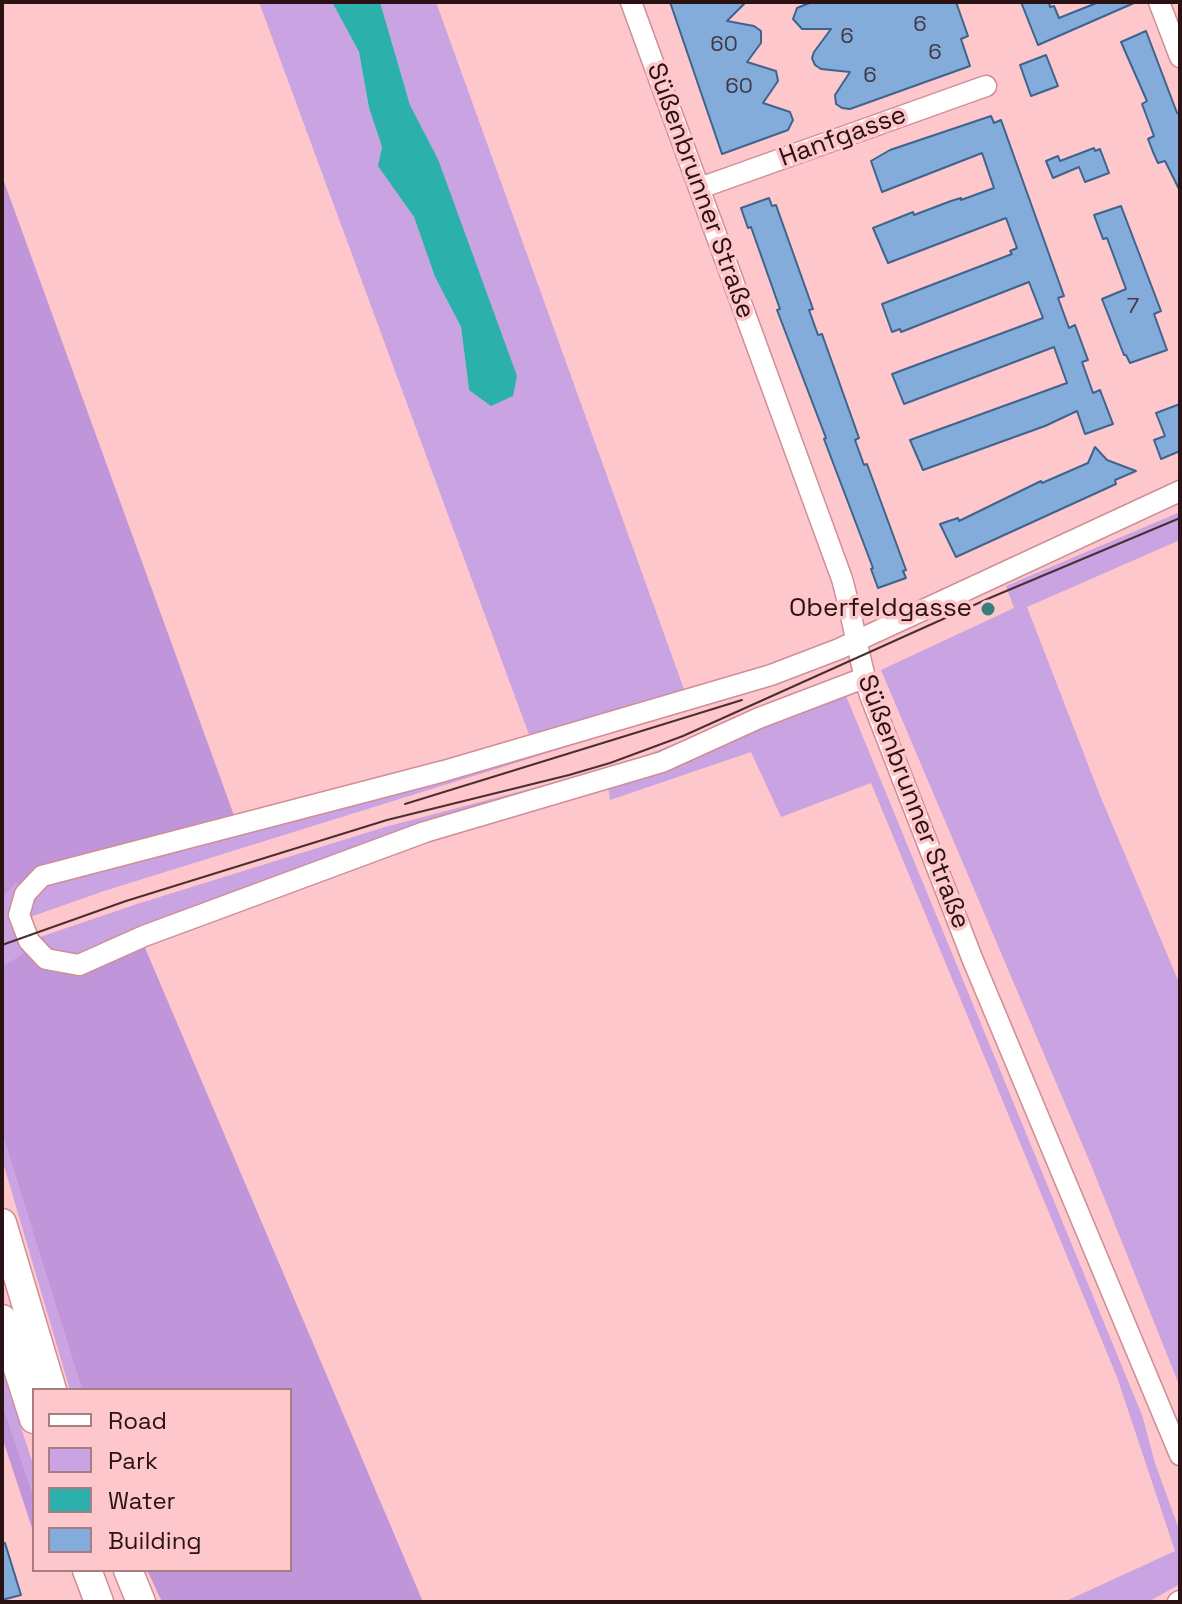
<!DOCTYPE html>
<html>
<head>
<meta charset="utf-8">
<style>
	body { margin:0 }
	#map { position:relative; width:1182px; height:1604px; overflow:hidden; background:#fec7cc; font-family:"Space Grotesk",sans-serif }
	canvas { display:block }
	.frame { position:absolute; inset:0; border:4px solid #291114; pointer-events:none }
	.legend { position:absolute; left:32px; top:1388px; width:260px; height:184px; box-sizing:border-box; background:#fec7cc; border:2px solid #a97e82; margin:0; padding:10px 14px; list-style:none; font-size:24px; color:#291114 }
	.legend li { display:flex; align-items:center; gap:16px; height:40px }
	.legend b { width:40px; border:2px solid #a97e82 }
</style>
</head>
<body>
<div id="map">
<canvas width="1182" height="1604"></canvas>
<div class="frame"></div>
<ul class="legend">
<li><b style="height:10px;background:#fff"></b>Road</li>
<li><b style="height:22px;background:#c9a3e2"></b>Park</li>
<li><b style="height:22px;background:#2bb0ac"></b>Water</li>
<li><b style="height:22px;background:#84acda"></b>Building</li>
</ul>
</div>
<script>
const ctx = document.querySelector('canvas').getContext('2d');
ctx.lineJoin = 'round';
function paint(path, color) { ctx.fillStyle = color; ctx.fill(path, 'evenodd'); }
function stroke(path, color, width, dash) { ctx.strokeStyle = color; ctx.lineWidth = width; ctx.lineCap = dash ? 'butt' : 'round'; ctx.setLineDash(dash || []); ctx.stroke(path); }
function label(font, color, halo, rows, align = 'center') {
  ctx.font = font + ' "Space Grotesk",sans-serif'; ctx.lineWidth = 7; ctx.setLineDash([]); ctx.textBaseline = 'middle'; ctx.strokeStyle = halo; ctx.fillStyle = color; for (const [text, x, y, turn = 0] of rows) {
    ctx.save(); ctx.translate(x, y); ctx.rotate((+turn || 0) * Math.PI / 180); ctx.textAlign = isNaN(turn) ? turn : align; if (halo) ctx.strokeText(text, 0, 0); ctx.fillText(text, 0, 0); ctx.restore();
  }
}
const green = new Path2D(`
	M259 2H332L359 52 369 108 382 147 379 166 414 217 435 277 461 327 469 390 485 290 438 159 410 105 380 2H436L685 692 531 740Z
	M1180 512V540L1027 607 1099 793 1180 985V1387L1091 1165 881 670 1014 608 1006 586Z
	M831 662 775 685 676 713 104 891 30 917 29 910 36 888Z
	M836 679 702 740 91 954 59 957 37 938 137 904 385 827 621 765 725 724 795 692Z
	M844 691 1142 1415 1155 1463 1180 1532V1584L1148 1602H1064L1175 1551 1117 1377 871 783 781 817 751 752 610 800 608 785Z
	M16 883 23 887 28 950 2 967V898Z
	M2 1133 82 1390H70L2 1159Z
	M2 1370 34 1467V1497L2 1404Z`);
const forest = new Path2D(`
	M2 176 236 821 23 887 16 883 2 898Z
	M143 943 423 1602H162L147 1570H290V1390H82L2 1133V967L28 950 45 962Z
	M2 1404 34 1497V1534L2 1437Z`);
const water = new Path2D(`
	M332 2H380L410 105 438 159 517 376 513 396 491 406 469 390 461 327 435 277 414 217 378 166 382 147 369 108 359 52Z`);
const building = new Path2D(`
	M670 2H746L727 21 754 26 761 31V43L747 62 776 71 778 81 763 103 790 112 793 120 788 130 722 154Z
	M812 2H956L968 36 961 39 970 66 850 109 842 108 836 104 835 95 850 72 821 69 815 65 812 58 814 52 831 29H802L793 19 797 8Z
	M1021 2H1049L1050 7 1054 6 1059 18 1099 2 1134 3 1038 45Z
	M1146 31 1177 113 1180 112V191L1165 161 1158 163 1153 152 1148 139 1154 136 1142 104 1147 101 1121 42Z
	M1046 55 1058 86 1031 96 1020 65Z
	M991 116 994 123 1001 120 1064 296 1058 298 1069 328 1075 325 1088 360 1082 362 1093 393 1100 390 1113 424 1085 434 1077 411 1045 426 923 470 910 440 1067 383 1054 347 904 404 892 374 1043 318 1029 282 901 332 900 329 892 332 882 304 1012 254 1010 251 1017 248 1006 218 888 263 873 228 913 212 914 215 951 201 961 198V200L994 188 982 153 882 192 871 161 890 150Z
	M1094 148 1095 151 1100 149 1109 173 1085 182 1079 167 1053 178 1046 161 1058 156 1060 161Z
	M769 198 772 206 776 205 813 309 809 310 818 335 822 334 859 438 855 440 864 465 867 464 906 570 903 571 906 578 878 588 871 569 873 568 824 439 826 438 777 310 780 309 751 227 748 228 741 208Z
	M1121 206 1161 311 1154 314 1167 350 1130 363 1126 355H1124L1102 299 1126 289 1107 238 1103 239 1094 215Z
	M1180 404V451L1161 459 1154 440 1165 436 1156 413Z
	M1095 447 1107 460 1136 471 1115 480 1116 484 956 557 940 524 958 518 959 521 1041 481 1042 483 1088 463Z
	M2 1543H5L21 1595 2 1600Z`);
const minor = new Path2D(`
	M631 2 842 579C853 618 858 657 870 695L972 958 1180 1455
	M1159 2 1180 57
	M700 188 986 86
	M864 678 759 718 662 762 425 832 144 936 79 965 46 959 29 941 19 915 25 894 42 876 444 771 771 675 839 649 1180 491
	M1178 1602 1180 1601`);
const highway = new Path2D(`
	M2 1223 52 1390
	M2 1319 34 1419
	M87 1570 99 1602
	M128 1570 141 1602`);
const tram = new Path2D(`
	M405 804 742 700
	M2 945 126 901 387 820 569 775 610 763 683 736 992 597 1180 518`);
const markers = [
	[988,609,8,"#357e7b"]
];
const numberNames = [
	["6",920,25],
	["6",847,37],
	["60",724,45],
	["6",935,53],
	["6",870,76],
	["60",739,87],
	["7",1133,307]
];
const streetNames = [
	["Hanfgasse",843,137,-20],
	["Süßenbrunner Straße",700,191,70],
	["Süßenbrunner Straße",913,802,69]
];
const poiNames = [
	["Oberfeldgasse",972,609]
];
paint(green, '#c9a3e2');
paint(forest, '#c095da');
paint(water, '#2bb0ac');
paint(building, '#84acda');
stroke(building, '#3e648d', 2);
stroke(minor, '#d08e96', 23);
stroke(highway, '#d08e96', 31);
stroke(minor, '#fff', 20);
stroke(highway, '#fff', 28);
stroke(tram, '#4b2e31', 2);
for (const [x, y, r, color] of markers) { const dot = new Path2D(); dot.arc(x, y, r, 0, 2 * Math.PI); ctx.fillStyle = color; ctx.fill(dot); stroke(dot, '#fec7cc', 3); }
label('22px', '#403846', null, numberNames);
label('26px', '#291114', '#fec7cc', streetNames);
label('26px', '#291114', '#fec7cc', poiNames, 'right');
</script>
</body>
</html>
